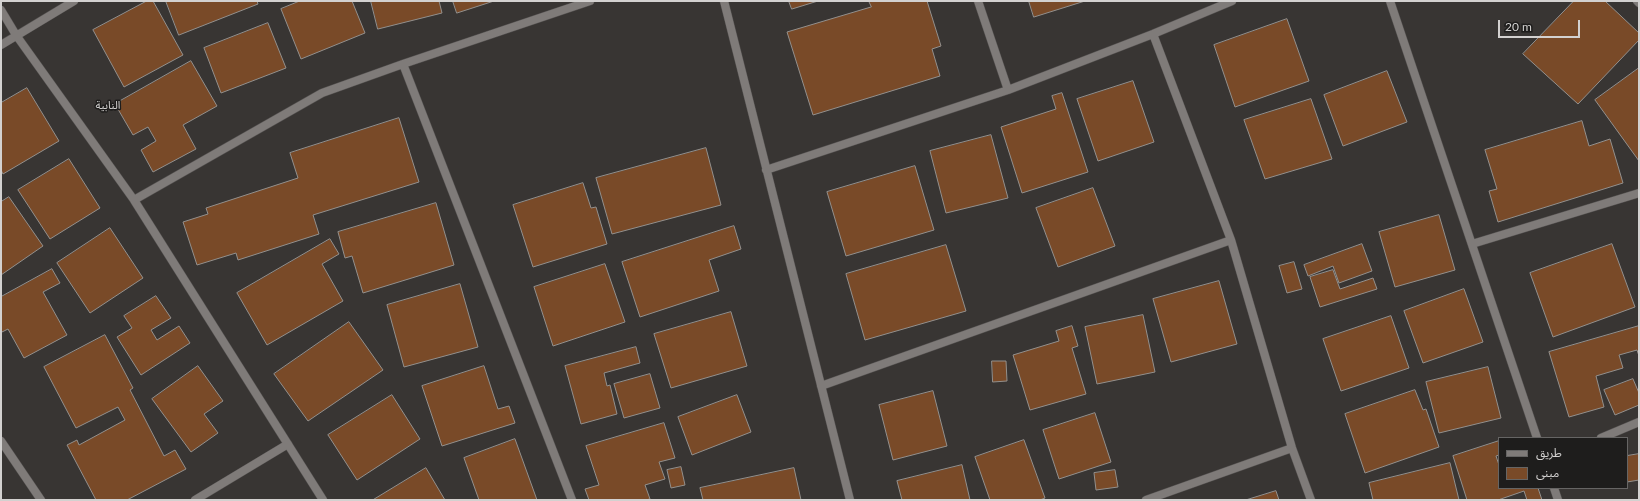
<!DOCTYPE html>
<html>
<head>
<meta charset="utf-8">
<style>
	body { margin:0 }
	#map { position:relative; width:1640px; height:501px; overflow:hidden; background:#383533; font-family:Lato,"Noto Sans Arabic",sans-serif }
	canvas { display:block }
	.frame { position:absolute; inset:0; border:2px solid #d3d1d0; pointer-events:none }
	.legend { position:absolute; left:1498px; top:437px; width:130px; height:52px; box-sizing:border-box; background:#1e1d1c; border:1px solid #666564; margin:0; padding:5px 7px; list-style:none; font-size:12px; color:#d3d1d0 }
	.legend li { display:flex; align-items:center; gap:8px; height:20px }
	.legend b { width:20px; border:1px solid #666564 }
	.scale { position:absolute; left:1498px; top:20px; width:82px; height:18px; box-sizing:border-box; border:2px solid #d3d1d0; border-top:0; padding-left:5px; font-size:12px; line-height:14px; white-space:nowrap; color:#d3d1d0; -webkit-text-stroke:3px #1e1d1c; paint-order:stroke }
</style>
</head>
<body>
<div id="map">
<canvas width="1640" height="501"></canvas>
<div class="frame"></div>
<ul class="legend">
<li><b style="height:5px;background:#7f7b79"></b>طريق</li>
<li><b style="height:11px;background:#794a28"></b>مبنى</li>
</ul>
<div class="scale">20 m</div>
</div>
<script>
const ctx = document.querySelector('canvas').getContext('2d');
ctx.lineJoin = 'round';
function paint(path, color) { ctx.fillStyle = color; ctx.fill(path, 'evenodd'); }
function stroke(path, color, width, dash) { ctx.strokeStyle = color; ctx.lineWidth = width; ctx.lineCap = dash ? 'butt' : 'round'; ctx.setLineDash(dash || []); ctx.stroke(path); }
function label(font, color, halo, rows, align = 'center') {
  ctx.font = font + ' Lato,"Noto Sans Arabic",sans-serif'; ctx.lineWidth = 3; ctx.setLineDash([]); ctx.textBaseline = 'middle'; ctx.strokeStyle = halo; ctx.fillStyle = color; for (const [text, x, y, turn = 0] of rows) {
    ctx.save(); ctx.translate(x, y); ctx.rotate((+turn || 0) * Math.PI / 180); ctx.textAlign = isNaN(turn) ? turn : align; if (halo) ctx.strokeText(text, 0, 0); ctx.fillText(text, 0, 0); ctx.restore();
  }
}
const building = new Path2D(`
	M147 1H153L183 55 124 87 93 30Z
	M166 1H257L258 4 179 35Z
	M300 1H352L365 33 301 59 281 9Z
	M371 1H439L442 13 378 29Z
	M453 1H494L457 13Z
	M789 1H818L792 9Z
	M869 1H927L941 46 932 49 940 76 813 115 787 32 871 7Z
	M1029 1H1085L1034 17Z
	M1574 1H1605L1639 33V40L1578 104 1523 54Z
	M1287 19 1309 81 1235 107 1214 45Z
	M268 23 286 68 221 93 204 48Z
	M191 61 217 106 183 125 196 149 153 172 141 150 156 141 148 127 133 135 115 104Z
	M1639 68V161L1595 100Z
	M1387 71 1407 122 1343 146 1324 95Z
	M1133 81 1154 142 1098 161 1077 99Z
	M27 88 59 141 3 174 1 170V103Z
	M1062 93 1088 172 1022 193 1001 127 1056 109 1052 96Z
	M1311 99 1332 159 1265 179 1244 120Z
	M399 118 419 182 313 215 319 234 238 260 236 253 197 265 183 222 208 214 206 208 298 178 290 153Z
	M1582 121 1589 146 1610 139 1623 183 1498 222 1489 191 1497 189 1485 150Z
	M991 135 1008 198 946 213 930 151Z
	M706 148 721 205 612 234 596 178Z
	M69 159 100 208 50 239 18 190Z
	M915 166 934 230 846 256 827 192Z
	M583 183 591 208 596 207 607 244 533 267 513 205Z
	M1093 188 1115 246 1058 267 1036 208Z
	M9 197 43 246 1 275V202Z
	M436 203 454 265 363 293 352 256 345 258 338 232Z
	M1439 215 1455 270 1395 287 1379 232Z
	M734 226 741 249 709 260 719 291 640 317 622 262Z
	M110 228 143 278 90 313 57 263Z
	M330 239 339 254 322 264 343 301 267 345 237 293Z
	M1362 244 1372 271 1339 283 1333 266 1308 276 1304 265Z
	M1612 244 1635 307 1553 337 1530 273Z
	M946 245 966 311 865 340 846 274Z
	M1294 262 1302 289 1287 293 1279 266Z
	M605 264 625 322 553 346 534 287Z
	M52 269 60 283 43 292 67 335 24 358 8 329 2 332 1 329V297Z
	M1333 270 1340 289 1373 278 1377 289 1320 307 1310 277Z
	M1219 281 1237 344 1171 362 1153 299Z
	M460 284 478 347 404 367 387 305Z
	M1464 289 1483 342 1423 363 1404 311Z
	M156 296 171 318 151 330 157 340 179 326 190 343 141 375 117 337 132 328 124 316Z
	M731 312 747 366 671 388 654 334Z
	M1143 315 1155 372 1097 384 1085 327Z
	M1391 316 1409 368 1341 391 1323 339Z
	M349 322 383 370 308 421 274 374Z
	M1072 326 1078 346 1072 348 1086 394 1030 410 1013 355 1059 341 1056 331Z
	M1639 326V356L1637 350 1619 355 1623 368 1596 376 1604 407 1569 417 1549 352Z
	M105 335 133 388 130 390 164 456 175 450 186 469 127 500H96L67 445 77 440 79 445 125 420 118 407 76 428 44 367Z
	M636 347 640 363 604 373 607 386 610 385 617 414 581 424 565 366Z
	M992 361H1006L1007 381 993 382Z
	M198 366 223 401 204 414 218 433 191 452 152 399Z
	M484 366 498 409 509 406 515 423 442 446 422 386Z
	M1488 367 1501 418 1439 433 1426 382Z
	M650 374 660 408 624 418 614 384Z
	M1633 379 1639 393V405L1615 415 1604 390Z
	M1415 390 1423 410 1426 409 1439 447 1365 473 1345 414Z
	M933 391 947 446 893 460 879 405Z
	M392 395 420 439 357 480 328 435Z
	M737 395 751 432 692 455 678 417Z
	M1095 413 1111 462 1059 479 1043 430Z
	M664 423 675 458 659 462 665 479 645 485 650 499 645 500H589L585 489 599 485 586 446Z
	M515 439 537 500H479L464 458Z
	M1024 440 1045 498 1040 500H990L975 457Z
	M1499 441V455L1496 456 1499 465V488H1538L1542 500H1527L1524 491 1498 500H1467L1453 456Z
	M1639 454V480L1627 482V456Z
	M1450 463 1459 500H1373L1369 483Z
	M962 465 970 500H902L897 481Z
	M681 467 685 485 671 488 667 470Z
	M426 468 445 500H373Z
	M794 468 801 500H703L700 488Z
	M1115 470 1118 487 1096 490 1094 473Z
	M1276 491 1279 500H1246Z`);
const street = new Path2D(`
	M724 1 850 500
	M978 1 1008 90
	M1390 1 1537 438
	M1637 1 1639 3
	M1 10 16 35 134 200 323 500
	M1153 34 1231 240 1292 448 1311 500
	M1 45 74 1
	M403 64 572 500
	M766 170 1008 90 1153 34 1232 1
	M134 200 322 93 403 64 590 1
	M1472 244 1639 193
	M821 386 1231 240
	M1601 438 1639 422
	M1 441 41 500
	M1554 488 1558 500
	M195 500 288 444
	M1146 500 1292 448`);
const neighbourhoodNames = [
	["النابية",108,105]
];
paint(building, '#794a28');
stroke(building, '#93908d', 1);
stroke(street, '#555251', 9);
stroke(street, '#7f7b79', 8);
label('11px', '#d3d1d0', '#1e1d1c', neighbourhoodNames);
</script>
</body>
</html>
